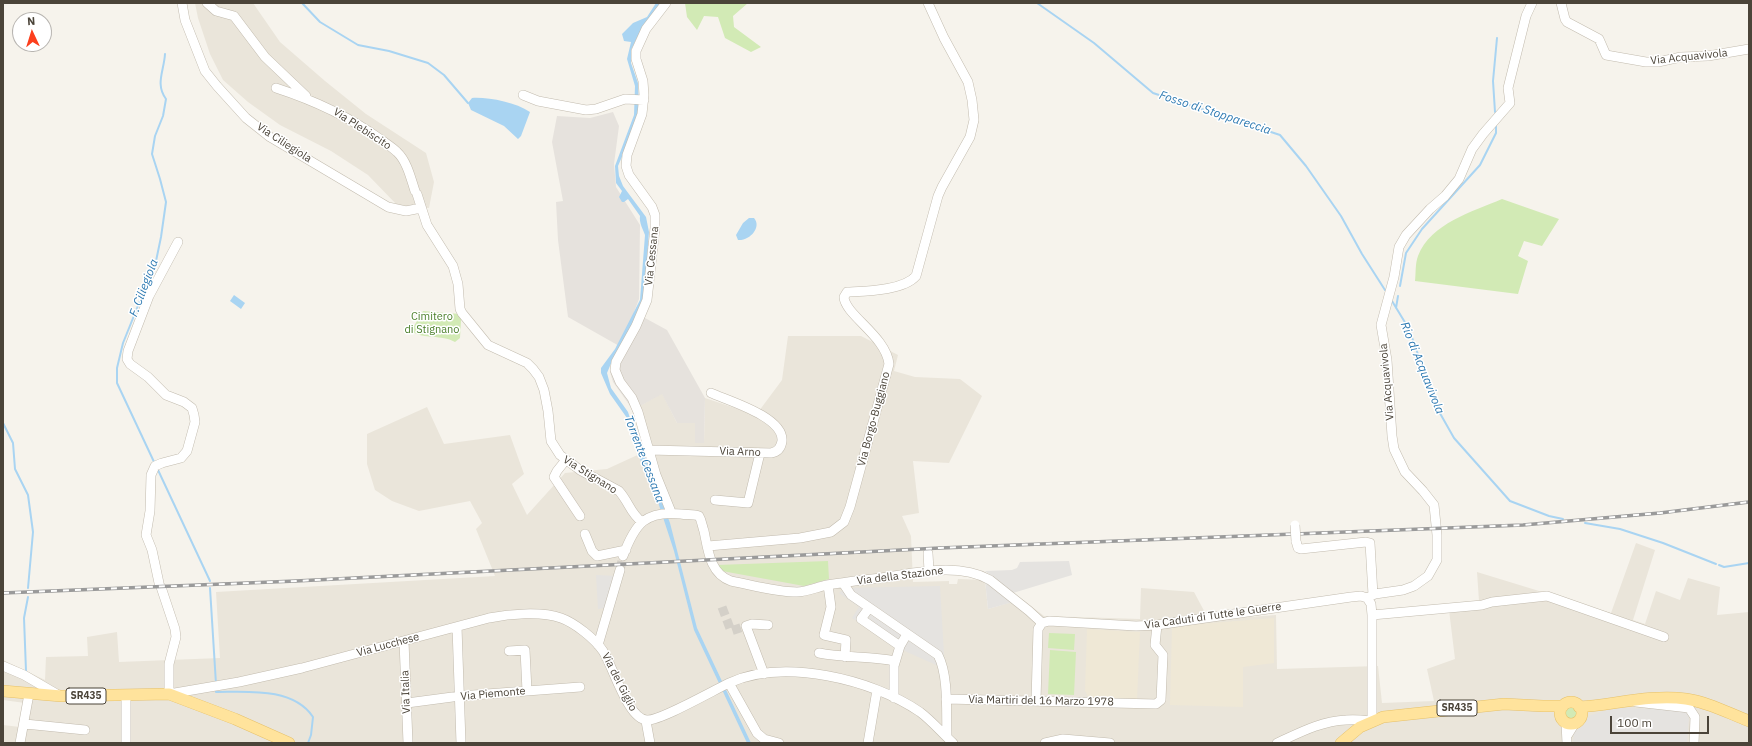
<!DOCTYPE html>
<html>
<head>
<meta charset="utf-8">
<style>
  body { margin:0 }
  #map { position:relative; width:1752px; height:746px; overflow:hidden; background:#f6f3ec; font-family:"IBM Plex Sans",sans-serif }
  canvas { display:block }
  .frame { position:absolute; inset:0; border:4px solid #4b4439; pointer-events:none }
  .north { position:absolute; left:12px; top:12px; width:40px; height:40px; box-sizing:border-box; background:#fff; border:1px solid #b7b4b0; border-radius:50%; rotate:356deg; font-size:11px; font-weight:700; line-height:16px; text-align:center; color:#4b4439 }
  .north::after { content:''; display:block; margin:auto; width:14px; height:18px; background:#fc3f1d; clip-path:polygon(50% 0,100% 100%,50% 72%,0 100%) }
  .scale { position:absolute; left:1610px; top:716px; width:99px; height:18px; box-sizing:border-box; border:2px solid #4b4439; border-top:0; padding-left:5px; font-size:12px; line-height:14px; white-space:nowrap; color:#4b4439; -webkit-text-stroke:3px #fff; paint-order:stroke }
</style>
</head>
<body>
<div id="map">
<canvas width="1752" height="746"></canvas>
<div class="frame"></div>
<div class="north">N</div>
<div class="scale">100 m</div>
</div>
<script>
const context = document.querySelector('canvas').getContext('2d');
context.lineJoin = 'round';
function paint(path, color) {
  context.fillStyle = color;
  context.fill(path, 'evenodd');
}
function stroke(path, color, width, dash) {
  context.strokeStyle = color;
  context.lineWidth = width;
  context.lineCap = dash ? 'butt' : 'round';
  context.setLineDash(dash || []);
  context.stroke(path);
}
function label(font, color, halo, rows, align = 'center') {
  context.font = font + ' "IBM Plex Sans",sans-serif';
  context.lineWidth = 3;
  context.setLineDash([]);
  context.textBaseline = 'middle';
  context.strokeStyle = halo;
  context.fillStyle = color;
  for (const [text, x, y, turn = 0] of rows) {
    context.save();
    context.translate(x, y);
    context.rotate((+turn || 0) * Math.PI / 180);
    context.textAlign = isNaN(turn) ? turn : align;
    if (halo) context.strokeText(text, 0, 0);
    context.fillText(text, 0, 0);
    context.restore();
  }
}
paint(new Path2D(`
  M195,3H253L280,42L325,81L366,114L426,153L434,182L429,208L397,205L368,175L331,151L280,125L248,102L223,80L210,54L198,18Z
  M788,336H861L898,355L894,371L915,377L960,379L982,396L949,463L913,461L919,513L902,516L911,536L913,582L949,581V584H957L958,579L985,580L988,609L1022,599L1044,616L1140,619L1141,588L1194,592L1209,620L1276,615L1277,669L1378,666L1382,703L1434,701L1427,669L1455,659L1449,610L1479,601L1477,572L1611,613L1636,543L1655,550L1633,620L1645,624L1656,591L1680,600L1688,578L1720,587L1717,615L1749,612V743H3V725L20,727L25,703L3,700V660L45,680L46,657L88,656L87,637L117,632L119,662L220,658L216,592L495,576L476,529L482,523L470,501L419,511L392,501L375,490L367,464V434L427,407L444,444L510,435L524,474L512,484L527,515L565,473L607,469L644,452L633,410L662,393L677,423H695V443L704,442L705,398L756,415L782,380Z`), '#eae5da');
paint(new Path2D(`
  M613,112L619,126L614,164L616,187L640,225L639,299L634,312L667,330L705,398L704,443H695V423H677L662,394L633,410L613,382L610,372L621,347L568,317L558,240L556,202L563,201L552,142L557,116L590,118Z`), '#e6e2dd');
paint(new Path2D(`
  M1274,618V663L1243,667V707L1170,705L1172,626Z
  M1087,629L1140,632L1137,699L1089,698L1085,691Z`), '#efe8d6');
paint(new Path2D(`
  M685,3H748L733,16L734,27L761,47L751,52L725,38L718,17L704,16L697,30L687,17Z
  M1502,199L1559,219L1542,246L1524,241L1518,256L1528,261L1518,294L1415,281C1416,273 1415,264 1418,256C1431,223 1472,212 1502,199Z
  M423,311L460,314L461,319L460,338L455,342C441,334 425,340 411,331Z
  M828,561L829,579L804,586L722,571L717,565Z
  M1049,633L1075,634L1074,650L1048,648Z
  M1050,650L1076,652L1074,695L1048,694Z
  M1565.5 713a5.5 5.5 0 1 1 11 0a5.5 5.5 0 1 1-11 0Z`), '#d2eab5');
paint(new Path2D(`
  M1069,561L1072,575L1013,593L985,571L1012,570L1017,568L1020,562Z
  M596,575L615,576L606,608L598,609Z
  M985,580L1013,602L988,609Z
  M940,586L945,672L943,668L907,652L852,618L859,607L839,593L845,588Z
  M1622,708L1685,710L1689,716L1687,743H1573L1574,732L1584,725L1589,716L1610,709Z`), '#e5e3e0');
paint(new Path2D(`
  M656,3H662L640,32L631,50V63L638,83L639,106L633,131L618,166L619,176L623,186L646,217L649,232L645,288L642,302L631,329L612,361L607,373L611,388L628,412L633,427L636,429L645,457L670,523L697,628L751,743H747L694,630L674,551L657,499L640,459L627,418L610,394L601,373V368L615,349L640,300L645,235C643,229 639,223 640,216L628,199L624,202H622L619,197L622,191L616,183L615,166L634,115L635,86L627,59L631,42L624,41L622,34L633,23L647,17Z
  M472,98C488,97 515,102 530,112L521,136L518,139L504,126L471,110L468,103Z
  M749,218H754C762,227 750,241 738,240L736,235L743,223Z
  M234,295L245,303L241,309L230,301Z`), '#a9d4f2');
stroke(new Path2D(`
  M302,3L320,22L358,45L389,51L428,63L444,75L468,103
  M1037,3L1094,43L1153,93L1280,135L1306,166L1341,216L1362,254L1385,290
  M1495,112L1493,81L1497,38
  M1400,286L1406,253L1422,229L1480,165L1496,133V126
  M1392,301L1409,329L1437,408L1454,438L1510,501L1549,516L1563,519
  M1396,308L1398,296
  M3,423L13,443L15,469L28,495L33,532L28,588
  M155,464L117,383V368L123,343L156,261L161,237L166,202L160,179L152,154L155,136L163,116L166,99C155,84 164,71 165,54
  M158,470L210,581
  M1585,523L1620,529L1663,543L1716,564
  M1719,565L1724,567L1749,563
  M210,588L216,684
  M26,671L24,618L28,597
  M216,688V692C247,692 293,687 313,717L311,735L308,743`), '#a9d4f2', 2);
stroke(new Path2D(`
  M620,570L623,556
  M722,607L731,631L746,626`), '#d4d0c8', 9, [9, 4.5]);
const minor = new Path2D(`
  M182,3L185,20L205,71L217,86L246,118L270,137L388,207L406,211L421,208
  M207,3L216,11L234,16L265,57L306,96
  M666,3L646,29L636,51V59L643,81L644,95L642,114L627,155L626,166L629,175L652,207L655,215V228L647,300L636,326L616,362L615,370L620,382L632,398L638,412L656,475L671,512
  M1561,3L1565,19L1567,22L1599,39L1606,55L1646,62H1658L1681,57L1708,56L1749,49
  M276,88C313,100 348,116 380,139C385,143 392,147 397,152C407,161 411,179 415,191
  M523,95L538,101L586,110L596,109L625,99L644,100
  M417,194L427,225L453,266L458,284L460,309L462,313L488,345L527,363L533,369L539,377L544,390L548,411L551,441L560,455L580,470L619,491C629,502 630,513 642,522
  M649,450L771,453C777,452 781,448 782,441C784,417 729,401 711,393
  M565,461L557,471L554,477L580,516
  M715,500L748,503L760,453
  M585,534L592,551L597,556L626,550
  M1296,541L1298,548L1301,549L1366,542L1370,543L1373,595
  M708,546L800,538L831,532L844,522L850,507L889,364C886,336 845,315 844,297L847,292H850C868,291 904,290 916,276L938,196L942,187L970,137L974,120L972,100L968,82L944,38L928,3
  M928,553L929,571
  M623,556C635,524 645,510 681,514C687,515 693,514 699,516C702,521 702,526 704,531C708,550 710,574 731,581C752,585 775,592 797,592C807,592 817,587 827,585C845,582 863,580 881,578C916,573 958,562 990,580L1029,611L1042,623
  M159,583L152,550L146,535L150,511L151,475L155,466L162,463L181,458L187,451L195,422L194,415L192,408L184,402L166,395L148,377L130,364L127,359L128,351L149,296L178,242
  M843,583L851,595L938,655C949,676 946,713 947,737
  M828,585L831,607L824,635L846,640L845,657
  M161,587L175,629L176,637L169,664V694L239,682L302,668L489,618C509,614 541,611 561,618C575,623 595,639 603,651C613,666 628,720 647,720C660,721 714,690 729,683C784,658 872,679 920,712C932,721 942,733 953,743
  M1367,598L1375,594L1403,590L1414,586L1428,576L1437,560V535L1434,505L1423,491L1405,472L1394,449L1392,436L1387,360L1381,325L1394,277L1399,247L1406,235L1430,209L1445,196L1459,179L1472,149L1483,134L1510,103L1508,88L1526,16L1532,3
  M869,608L861,619L900,646L907,634
  M1372,615L1482,605L1492,602L1547,596L1664,637
  M457,627L461,743
  M404,641L408,743
  M598,645L620,570
  M509,651L525,650L527,691
  M819,653C844,658 870,656 895,661
  M3,666L24,675L60,696
  M764,674L746,626L752,624L768,625
  M729,683L757,733L764,739L779,743
  M126,696V743
  M894,698V666L900,646
  M946,699L1156,704L1161,700L1163,655L1155,645L1157,625
  M1036,701L1038,629L1042,623L1049,621L1136,626L1157,625L1351,597L1361,596L1367,598
  M1636,702L1689,708L1695,717L1694,743
  M407,703L460,696L580,687
  M646,721L650,743
  M1566,723L1567,743
  M25,724L85,730
  M1567,736L1575,723
  M20,743L29,694
  M868,743L877,690
  M1045,743L1063,739L1110,743
  M1277,743C1299,733 1321,721 1346,720C1355,719 1363,720 1372,721V615L1371,604L1367,598`);
const major = new Path2D(`
  M3,691L61,696L169,694L235,719L289,743
  M1560 713a11 11 0 1 1 22 0a11 11 0 1 1-22 0Z
  M1579,707C1613,705 1652,694 1686,699C1708,702 1728,713 1749,721
  M1341,743L1360,727L1383,717L1504,704L1543,706H1563`);
stroke(minor, '#c2bbae', 10);
stroke(major, '#e6c16a', 12);
stroke(minor, '#fff', 9);
stroke(major, '#ffe39c', 11);
const rail = new Path2D(`
  M3,593L296,581L940,548L1523,525L1660,513L1749,502`);
stroke(rail, '#9a9a9a', 3.5);
stroke(rail, '#fff', 2, [6]);
const minorBridge = new Path2D(`
  M1295,525L1296,541`);
stroke(minorBridge, '#c2bbae', 10, []);
stroke(minorBridge, '#fff', 9);
for (const [x, y, w] of [
  [86,696,40],
  [1457,708,40]
]) {
  const box = new Path2D();
  box.roundRect(x - w / 2, y - 8, w, 16, 3);
  context.fillStyle = '#fff';
  context.fill(box);
  stroke(box, '#4b4439', 1);
}
label('bold 10px', '#4b4439', null, [
  ["SR435",86,696],
  ["SR435",1457,708]
]);
label('11px', '#4b4439', '#fff', [
  ["Via Acquavivola",1689,57,-6],
  ["Via Plebiscito",362,129,33],
  ["Via Ciliegiola",284,143,33],
  ["Via Cessana",652,256,-84],
  ["Via Acquavivola",1387,382,-95],
  ["Via Borgo-Buggiano",874,419,-75],
  ["Via Arno",740,452,2],
  ["Via Stignano",590,475,32],
  ["Via della Stazione",900,576,-7],
  ["Via Caduti di Tutte le Guerre",1213,616,-8],
  ["Via Lucchese",388,645,-15],
  ["Via del Giglio",619,682,63],
  ["Via Italia",406,692,-92],
  ["Via Piemonte",493,694,-5],
  ["Via Martiri del 16 Marzo 1978",1041,701,1]
]);
label('11px', '#4a7f2a', '#fff', [
  ["Cimitero",432,317],
  ["di Stignano",432,330]
]);
label('italic 12px', '#2e7ab2', '#fff', [
  ["Fosso di Stoppareccia",1215,113,18],
  ["F. Ciliegiola",144,288,-69],
  ["Rio di Acquavivola",1422,368,68],
  ["Torrente Cessana",644,459,69]
]);
</script>
</body>
</html>
